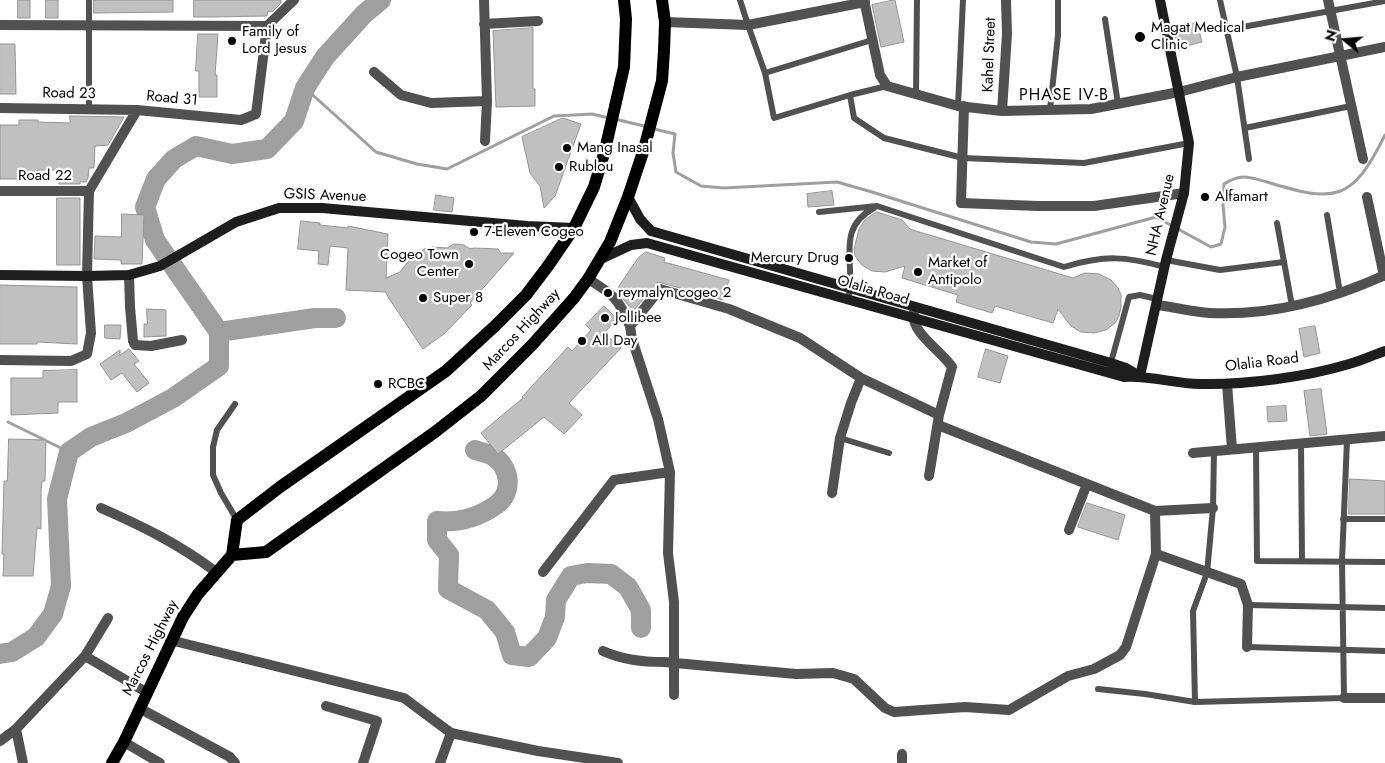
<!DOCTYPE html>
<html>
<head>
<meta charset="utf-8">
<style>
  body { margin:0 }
  #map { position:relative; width:1385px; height:763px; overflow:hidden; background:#fff; font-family:Jost,sans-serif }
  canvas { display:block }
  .north { position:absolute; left:1320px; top:15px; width:50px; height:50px; -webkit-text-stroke:4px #fff; paint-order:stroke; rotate:287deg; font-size:14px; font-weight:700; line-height:20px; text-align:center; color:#000 }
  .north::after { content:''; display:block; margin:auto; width:18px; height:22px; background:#000; clip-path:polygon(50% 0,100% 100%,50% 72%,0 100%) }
</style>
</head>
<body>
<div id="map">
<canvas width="1385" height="763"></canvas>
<div class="north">N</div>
</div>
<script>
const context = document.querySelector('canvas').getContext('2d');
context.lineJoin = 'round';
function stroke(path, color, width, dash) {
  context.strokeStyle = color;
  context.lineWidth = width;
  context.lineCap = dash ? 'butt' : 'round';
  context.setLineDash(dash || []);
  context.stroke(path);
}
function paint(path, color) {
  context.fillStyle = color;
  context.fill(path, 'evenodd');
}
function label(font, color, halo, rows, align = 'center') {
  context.font = font + ' Jost,sans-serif';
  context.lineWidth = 4.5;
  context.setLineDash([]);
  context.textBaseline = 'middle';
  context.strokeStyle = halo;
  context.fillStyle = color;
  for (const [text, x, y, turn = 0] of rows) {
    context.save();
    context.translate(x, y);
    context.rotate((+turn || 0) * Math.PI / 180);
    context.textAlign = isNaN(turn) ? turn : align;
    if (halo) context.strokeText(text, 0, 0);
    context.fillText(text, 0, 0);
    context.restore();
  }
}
stroke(new Path2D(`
  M305,88L376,152L417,164L447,169L554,116L592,114L609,118
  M615,119L648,127
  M654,129L675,134L673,153L676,172L701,186L724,188L837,182L872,192L1031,242L1056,244L1156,217L1211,247L1221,244L1225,227L1223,205L1224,184C1241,173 1249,177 1267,182C1335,203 1352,202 1385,135
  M8,422L69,452`), '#9f9f9f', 3);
stroke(new Path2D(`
  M219,332L315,318H336
  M475,450C480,452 488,453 493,456C510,467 514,492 496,505C479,517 458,523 437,521V540L449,555L448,589L487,610L505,632L512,655L529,657L547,638L555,617L556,600L571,576L587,573L611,574L628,587L641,610V628
  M0,654L12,652L36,637L53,614L61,586L57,499L69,452L91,437L126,423L173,398L219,366V332L155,240L145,207L156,179L174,159L196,146L232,154L267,149L294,121L305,88L325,57L364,14L381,0`), '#9f9f9f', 20);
const building = new Path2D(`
  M18,0H30V18H18Z
  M46,0H58V18H46Z
  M94,0H173V12L94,13Z
  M194,0H281V3L272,12L268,11L267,16L212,17H194Z
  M895,0L904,42L881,47L872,5Z
  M1197,23L1202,42L1178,48L1174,29Z
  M533,28V89H535V106L496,107L493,31Z
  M198,34H218L215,75H217V97H199V71H196Z
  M0,44H15L16,94H0Z
  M70,116L124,117L108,145L95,146L94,168H89L88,178L86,182H80V184H59V170H37V179H0V125H19V120H38V122L70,123Z
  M563,118L581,124L555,196L544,208L540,186L530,173L522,137Z
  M832,191L834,205L808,207L807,194Z
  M436,195L454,198L452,212L434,210Z
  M57,198H80V265H57Z
  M877,212L902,220L910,229L916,231L1073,278L1085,273L1099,274L1111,280L1118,288L1121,295V307L1119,316L1115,323L1106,330L1094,333L1081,332L1071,326L1058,309L1053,323L995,306L992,313L956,302L958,295L902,278L905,266L885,272L872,271L862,265L855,256L854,249L859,229L865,220Z
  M122,214L144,215L142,264H121V260L94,259L95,236L121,237Z
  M301,221L320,223V225L348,228V226L388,234L386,278L400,272L407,263L424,249L432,247L447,248L454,244L464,245L470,249L474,248L498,249L501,253H514L470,303L472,305L445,333L423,349L388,297L386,292L346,290L348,248L330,246L328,265L318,264L319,251L298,249Z
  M646,252L665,258L664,262L729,280L723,300L658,282L655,285L634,310L628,305L618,292L619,286L638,258Z
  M0,285L77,287V344L37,342V344H0Z
  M604,306L617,319L604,333L621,348L569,403L582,415L564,434L544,417L498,454L481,433L523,398L522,397L568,347L572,351L591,330L586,325Z
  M147,309L166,310V336L144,337V324H147Z
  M105,325H121L120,339L105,338Z
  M1315,326L1320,353L1304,357L1299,329Z
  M129,349L139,361L134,364L149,383L137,392L122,373L111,380L100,364L120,350V355Z
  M986,349L1008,356L1000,383L978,377Z
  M77,370V402H58V413L11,415V378H43V371Z
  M1321,389L1327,434L1310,436L1304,391Z
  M1286,406L1287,421L1268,422L1267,407Z
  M9,439L46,440L45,481H42L41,491V529L37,528L33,576H3L4,554H2L4,481H7Z
  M1350,479L1385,481V514H1349Z
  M1087,503L1125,515L1118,540L1078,527Z`);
paint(building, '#c0c0c0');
stroke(building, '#959595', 1);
stroke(new Path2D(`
  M89,0V110
  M740,0L748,25L765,73L774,118L850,95L887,86
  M1220,0L1237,77L1249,159
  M1105,19L1118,104
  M1226,30L1385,1
  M765,73L872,40
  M916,93L917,0
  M850,95L854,118L884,138L963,158L1084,163L1189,143
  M958,106L963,0
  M1050,109L1058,35V0
  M1245,128L1351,106
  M819,212L877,206L1064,267C1104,255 1125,256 1165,267
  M1327,215L1340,293
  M1277,223L1292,306
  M1166,260L1220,270L1284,262
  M848,300C857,265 834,229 874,208
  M1110,366L1129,297L1140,295L1157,299
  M235,404L217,430L213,447V475L221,493L237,520
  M840,438L889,453
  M1301,444L1302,561
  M1256,447L1257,561L1385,562
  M1343,519H1385
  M1248,605L1385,608
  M1247,647L1385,651
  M1098,689L1145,694L1195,702L1344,698L1342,561L1347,440
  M1195,702L1193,611L1207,573L1213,508L1214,451`), '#515151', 6);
stroke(new Path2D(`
  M484,0L487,101L485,141
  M864,0L880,75L887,86L958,106L1002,111L1091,109L1179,92L1237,77L1385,47
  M1328,0L1363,159
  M665,22L748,25L865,2
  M484,24L538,21
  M0,25L267,26
  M374,72L401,95L431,103L487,101
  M964,106L961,203L1038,206H1094L1184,193
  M0,108L137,110
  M1002,111L1007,34L1006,0
  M0,191H89
  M1367,197L1384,276
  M129,275L130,307L133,341L135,345L151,346L182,340
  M588,279C613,294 619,299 630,326L660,289L729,309L800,338L861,378L939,415
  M1157,305C1174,307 1192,312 1210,313C1271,316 1330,300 1385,275
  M914,312C909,332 942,351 952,367L939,415L929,476
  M630,326L632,339L658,419L670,472L668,553L674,602V695
  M0,360L71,361L87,354L91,333L87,276L89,191L137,110L241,120L256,114L267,26L294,0
  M1227,384L1232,449
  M938,425L1155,511L1213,508
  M1193,453L1385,436
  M832,493L840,438L851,403L861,378
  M101,508C142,526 179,544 216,572
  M1069,530L1087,484
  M1156,554L1241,584L1248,605L1247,647
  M543,572L614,480L670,472
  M170,640L404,698L451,733L538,751L618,763
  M603,651C623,660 642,662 664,662L796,674L833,673L854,679L885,708L894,712L965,707L1009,710L1068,676L1094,669L1120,655L1126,647L1156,554L1155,511
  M85,656L146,692
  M1344,698H1385
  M326,706L377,721L363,763
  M139,708L230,757L235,763
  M16,729L23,763
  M0,741L16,729L85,656L108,618
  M124,742L160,763
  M902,754V763
  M440,763L451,733`), '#515151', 10);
stroke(new Path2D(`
  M628,197L640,219L651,231L1111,363L1126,368L1140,376
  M601,259L631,245L647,243L1124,377C1150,375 1175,384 1200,384C1246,385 1306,377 1349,364C1361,361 1373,355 1385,351
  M0,275L87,276L129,275L160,266L236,222L279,208H322L527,226L574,228
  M1140,376L1166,260L1184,193L1189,143L1160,0`), '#1e1e1e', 10);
stroke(new Path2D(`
  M232,555L266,552L435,432L481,396L532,345L574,298L588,279L610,242L628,197L644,149L662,81L664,51L665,22L662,0
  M112,763L124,742L183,617L198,594L232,555L237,520L280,487L446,371L496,325L526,295L548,266L574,228L594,187L605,150L624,67L626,19L624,0`), '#000', 12);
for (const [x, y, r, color] of [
  [1140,37,6,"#000"],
  [232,41,5,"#000"],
  [567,148,5,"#000"],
  [559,167,5,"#000"],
  [1205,197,5,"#000"],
  [474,232,5,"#000"],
  [849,258,5,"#000"],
  [469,264,5,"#000"],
  [918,272,5,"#000"],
  [608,293,5,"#000"],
  [423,298,5,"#000"],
  [605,318,5,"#000"],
  [582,341,5,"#000"],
  [378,384,5,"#000"]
]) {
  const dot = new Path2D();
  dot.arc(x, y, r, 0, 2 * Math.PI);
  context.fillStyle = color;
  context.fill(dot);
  stroke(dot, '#fff', 2);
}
label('15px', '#000', '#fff', [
  ["Magat Medical",1151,28],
  ["Clinic",1151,45],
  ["Family of",242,32],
  ["Lord Jesus",242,49],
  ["Mang Inasal",577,148],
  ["Rublou",569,167],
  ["Alfamart",1215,197],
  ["7-Eleven Cogeo",484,232],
  ["Cogeo Town",459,255,"right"],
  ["Center",459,272,"right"],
  ["Mercury Drug",839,258,"right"],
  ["Market of",928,263],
  ["Antipolo",928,280],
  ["reymalyn cogeo 2",618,293],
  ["Super 8",433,298],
  ["Jollibee",615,318],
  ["All Day",592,341],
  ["RCBC",388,384]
], 'left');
label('15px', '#000', '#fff', [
  ["Kahel Street",990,55,-88],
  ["Road 23",69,94,1],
  ["Road 31",172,99,5],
  ["Road 22",45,176],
  ["GSIS Avenue",325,196,2],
  ["NHA Avenue",1161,215,-77],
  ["Olalia Road",873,291,16],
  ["Marcos Highway",522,330,-47],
  ["Olalia Road",1262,363,-7],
  ["Marcos Highway",151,648,-63]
]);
context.letterSpacing = '1px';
label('16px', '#000', '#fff', [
  ["PHASE IV-B",1064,96]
]);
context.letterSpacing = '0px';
</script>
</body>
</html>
